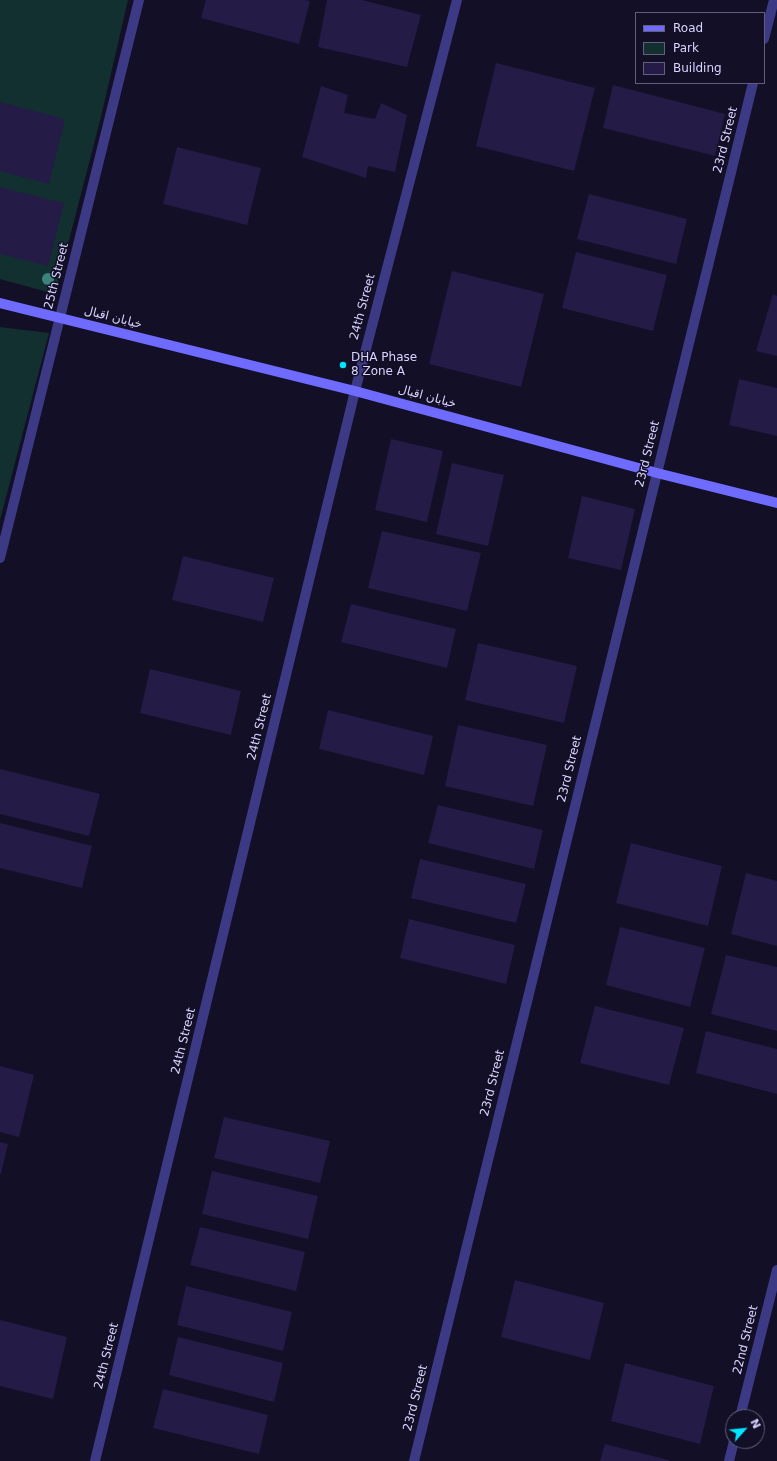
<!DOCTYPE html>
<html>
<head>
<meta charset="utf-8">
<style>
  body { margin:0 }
  #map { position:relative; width:777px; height:1461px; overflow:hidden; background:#130f26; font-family:"DejaVu Sans",sans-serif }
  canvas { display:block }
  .legend { position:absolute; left:635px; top:12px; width:130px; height:72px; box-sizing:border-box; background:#130f26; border:1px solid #625e7d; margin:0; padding:5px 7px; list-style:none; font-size:12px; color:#d9d4ff }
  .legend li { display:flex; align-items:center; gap:8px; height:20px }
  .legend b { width:20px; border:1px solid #625e7d }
  .north { position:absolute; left:725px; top:1409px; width:40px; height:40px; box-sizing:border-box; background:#130f26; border:1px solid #625e7d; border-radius:50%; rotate:63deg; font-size:11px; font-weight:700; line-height:16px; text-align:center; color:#d9d4ff }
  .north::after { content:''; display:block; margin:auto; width:14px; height:18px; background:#00e5ff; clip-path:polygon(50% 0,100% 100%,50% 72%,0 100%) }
</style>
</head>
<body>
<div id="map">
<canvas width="777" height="1461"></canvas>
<ul class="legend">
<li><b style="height:5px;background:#6f6bff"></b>Road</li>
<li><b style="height:11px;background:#12302f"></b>Park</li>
<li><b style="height:11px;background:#241b47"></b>Building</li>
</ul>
<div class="north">N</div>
</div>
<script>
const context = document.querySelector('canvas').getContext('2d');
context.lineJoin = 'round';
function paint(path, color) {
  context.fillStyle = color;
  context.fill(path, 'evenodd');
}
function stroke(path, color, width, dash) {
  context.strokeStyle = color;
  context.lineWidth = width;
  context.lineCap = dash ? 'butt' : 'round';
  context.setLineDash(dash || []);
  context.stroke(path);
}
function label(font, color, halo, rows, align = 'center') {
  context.font = font + ' "DejaVu Sans","Noto Naskh Arabic",sans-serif';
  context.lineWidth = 3;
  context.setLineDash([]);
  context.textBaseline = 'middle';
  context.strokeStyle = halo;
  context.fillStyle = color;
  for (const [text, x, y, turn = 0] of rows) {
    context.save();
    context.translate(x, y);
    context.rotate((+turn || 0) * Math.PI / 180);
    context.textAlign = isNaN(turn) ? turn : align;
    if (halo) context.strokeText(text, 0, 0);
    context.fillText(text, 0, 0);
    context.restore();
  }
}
paint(new Path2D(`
  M0,0H128L101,117L55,294L0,279Z
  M0,327L49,333L0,520Z`), '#12302f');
paint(new Path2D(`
  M206,0H305L310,1L299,44L201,18Z
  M327,0H362L421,15L407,67L318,47Z
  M496,63L595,88L574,171L476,146Z
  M613,85L725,114L715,156L603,128Z
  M321,86L348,95L344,113L375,119L381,103L407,115L395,172L368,166L366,178L302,157Z
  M0,102L65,119L49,184L0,171Z
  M177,147L261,168L247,225L163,204Z
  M0,187L64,203L48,266L0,254Z
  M589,194L687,219L676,264L577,239Z
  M576,252L667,275L653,331L562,308Z
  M452,271L544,294L521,387L429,364Z
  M773,294L777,296V356L756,351Z
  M739,379L777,388V436L729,425Z
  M391,439L443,451L427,522L375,510Z
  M452,463L504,475L488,546L436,534Z
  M582,496L635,509L621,570L568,558Z
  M382,531L481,553L467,611L368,588Z
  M183,556L274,578L263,622L172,600Z
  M351,604L456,629L447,668L341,642Z
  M478,643L577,666L564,723L465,700Z
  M150,669L241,691L231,735L140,713Z
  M328,710L433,736L424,775L319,749Z
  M458,725L547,745L533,806L445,786Z
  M0,769L100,794L89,836L0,814Z
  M438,805L543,830L534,869L428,843Z
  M0,823L92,846L82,888L0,868Z
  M631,843L722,866L708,926L616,903Z
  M420,859L526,884L516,923L411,898Z
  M746,873L777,881V946L731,934Z
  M409,919L515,945L506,984L400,958Z
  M620,927L705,948L690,1007L606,985Z
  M726,955L777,967V1031L711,1014Z
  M595,1006L684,1028L669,1085L580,1063Z
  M706,1031L777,1049V1094L696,1073Z
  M0,1066L34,1075L19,1137L0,1132Z
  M224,1117L330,1141L320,1183L214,1158Z
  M0,1142L8,1144L1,1174H0Z
  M212,1171L318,1196L308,1239L202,1214Z
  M200,1227L305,1252L296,1291L190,1265Z
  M515,1280L604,1303L590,1360L501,1337Z
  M186,1286L292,1312L283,1351L177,1325Z
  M0,1320L67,1337L53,1399L0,1386Z
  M178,1337L283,1363L274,1402L169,1375Z
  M625,1363L714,1386L700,1444L611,1421Z
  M163,1389L268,1415L259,1454L153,1428Z
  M605,1444L669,1460V1461H600Z`), '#241b47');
stroke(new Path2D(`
  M764,39L774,0
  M0,558L139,0
  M740,1417L777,1270
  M95,1461L355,391L457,0
  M414,1461L753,83
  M729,1461L734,1441`), '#3d3a85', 10);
stroke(new Path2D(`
  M0,303L355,391L657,473L777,503`), '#6f6bff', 10);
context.fillStyle = '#3d827b';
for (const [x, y] of [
  [48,279]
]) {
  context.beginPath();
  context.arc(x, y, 6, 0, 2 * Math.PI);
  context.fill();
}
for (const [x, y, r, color] of [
  [343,365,4,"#00e5ff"]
]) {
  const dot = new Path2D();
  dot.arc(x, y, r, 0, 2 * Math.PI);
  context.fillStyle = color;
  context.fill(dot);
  stroke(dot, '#130f26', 1.5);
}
label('12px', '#d9d4ff', '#130f26', [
  ["23rd Street",726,140,-76],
  ["25th Street",57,276,-76],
  ["24th Street",363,307,-75],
  ["خیابان اقبال",113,318,14],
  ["خیابان اقبال",427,397,15],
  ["23rd Street",648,454,-76],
  ["24th Street",260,727,-76],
  ["23rd Street",570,769,-76],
  ["24th Street",184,1041,-76],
  ["23rd Street",493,1083,-76],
  ["22nd Street",746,1340,-76],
  ["24th Street",107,1356,-76],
  ["23rd Street",416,1398,-76]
]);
label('12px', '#d9d4ff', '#130f26', [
  ["DHA Phase",351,358],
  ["8 Zone A",351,372]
], 'left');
</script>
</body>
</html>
